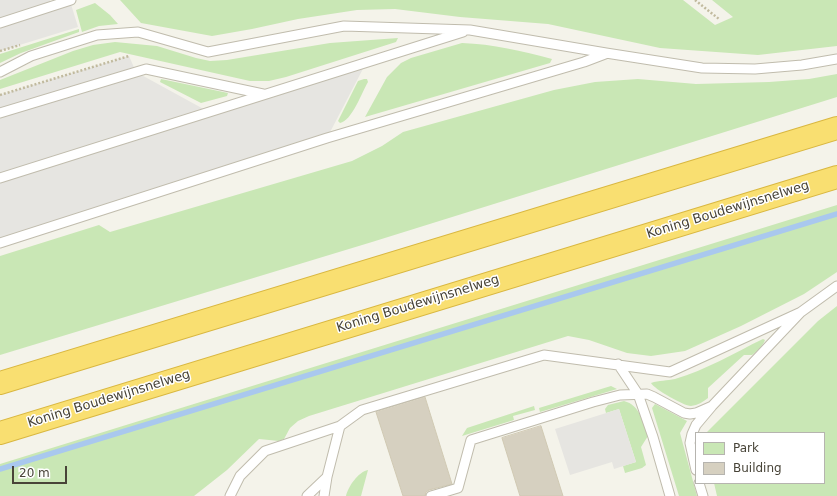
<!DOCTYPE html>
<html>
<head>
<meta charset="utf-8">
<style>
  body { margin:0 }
  #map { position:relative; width:837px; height:496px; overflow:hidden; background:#f4f3ea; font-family:"DejaVu Sans",sans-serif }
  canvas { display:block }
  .legend { position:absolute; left:695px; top:432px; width:130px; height:52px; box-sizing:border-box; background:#fff; border:1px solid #b6b4af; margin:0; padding:5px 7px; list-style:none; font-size:12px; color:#484438 }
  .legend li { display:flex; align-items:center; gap:8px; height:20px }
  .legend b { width:20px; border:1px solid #b6b4af }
  .scale { position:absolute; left:12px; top:466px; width:55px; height:18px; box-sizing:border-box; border:2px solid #484438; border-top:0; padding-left:5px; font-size:12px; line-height:14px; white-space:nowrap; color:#484438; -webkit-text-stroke:3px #fff; paint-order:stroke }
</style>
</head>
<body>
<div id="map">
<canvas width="837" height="496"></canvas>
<ul class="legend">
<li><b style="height:11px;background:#c9e7b5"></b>Park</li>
<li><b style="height:11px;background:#d6d0c0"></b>Building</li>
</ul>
<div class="scale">20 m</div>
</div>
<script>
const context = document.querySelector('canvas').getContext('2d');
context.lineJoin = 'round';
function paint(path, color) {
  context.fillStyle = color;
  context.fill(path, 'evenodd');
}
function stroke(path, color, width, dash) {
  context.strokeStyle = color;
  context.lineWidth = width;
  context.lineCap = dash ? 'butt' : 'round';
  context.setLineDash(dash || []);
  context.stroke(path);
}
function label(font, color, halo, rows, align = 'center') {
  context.font = font + ' "DejaVu Sans",sans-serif';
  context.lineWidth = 3;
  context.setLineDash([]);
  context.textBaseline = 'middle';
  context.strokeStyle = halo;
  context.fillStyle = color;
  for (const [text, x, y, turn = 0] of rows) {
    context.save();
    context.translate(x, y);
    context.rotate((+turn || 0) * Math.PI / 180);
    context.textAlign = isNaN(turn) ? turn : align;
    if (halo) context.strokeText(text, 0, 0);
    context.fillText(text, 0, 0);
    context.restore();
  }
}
paint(new Path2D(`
  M120,0H683L715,25L733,17L712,0H837V46L758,55L660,48L548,24L460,17L395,9L357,10L298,19L252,29L212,36L141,23Z
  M95,3L110,15L118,24L99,26L82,32L76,10Z
  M79,29V32L21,53L0,63V54Z
  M398,38L396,42L286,77L269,81H250L120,52L0,89V80L73,51L93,45L115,42L157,46L196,58L210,61L227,60L330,43Z
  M462,43C493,44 522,51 552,59L550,63L365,117L387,77L401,63L411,58Z
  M837,74V97L372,242L0,355V256L99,225L110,232L352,161L382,146L403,132L554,90L595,82L638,79L696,84L769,82L809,79Z
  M161,79L228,93L227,96L201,103L160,82Z
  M364,79H367L368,82C362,92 352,121 340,123L338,121L358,81Z
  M837,205V272L804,294L741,326L685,351L651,356L627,353L589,340L568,336L309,416L298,421L290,428L284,439L279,441L259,439L227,470L194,496H0V464Z
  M837,306V496H717L714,483H824V433H706L818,321Z
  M763,339L765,340C763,346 757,351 752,355H744L708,388V398C703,402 698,405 691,406C684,406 654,389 651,383C659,380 667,381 675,379C706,370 734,353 763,339Z
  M611,386L617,389L540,412L539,408Z
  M624,401C640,405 643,422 648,436L641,447L646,465L642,468L625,473L623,466L636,462L619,409L606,413L605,409L608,405Z
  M655,404L687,421L680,433L697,496H679L652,408Z
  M534,406L535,410L513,416L514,420L462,436L467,428Z
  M368,470L361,496H346C348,487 358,472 368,470Z`), '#c9e7b5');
paint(new Path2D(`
  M0,0H50L52,6L70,1L78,27L0,51Z
  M129,56L136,72L209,112L366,63L327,138L0,243V95Z
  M619,409L636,462L614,469L612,462L570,475L555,429Z`), '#e6e5e1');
stroke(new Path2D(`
  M0,469L837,214`), '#a9c8ee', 5.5);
const building = new Path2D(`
  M425,397L452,484L429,490L426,492L425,496H403L376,412Z
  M541,426L563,496H520L502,438Z`);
paint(building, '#d6d0c0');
stroke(building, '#d0c9b3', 1);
const lane = new Path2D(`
  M0,23L71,0
  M0,72L31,56L97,35L138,32L208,52L344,26L470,30L606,53L702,68L755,69L802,65L837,59
  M0,113L146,69L263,94
  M0,178L463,32
  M0,243L327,138L584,62L605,54
  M618,364L638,394L653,437L670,496
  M696,470L690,443L692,434L696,425L712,406L801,312L837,286
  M699,483L703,496
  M230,496L240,476L265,451L340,426
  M307,496L327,477
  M324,496L327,477L340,426L362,410L544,355L670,372L801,312
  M431,496L458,488L471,440L593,402L620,395L647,394L654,397L684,413L690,414L696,413L712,406`);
const highway = new Path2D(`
  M0,383L837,128
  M0,433L837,177`);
stroke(lane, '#c0bcad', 11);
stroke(highway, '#d9b740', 24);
stroke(new Path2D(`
  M695,0L719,19
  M0,51L20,45
  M0,95L129,56`), '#c1ba9e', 2.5, [2, 2]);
stroke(lane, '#fff', 9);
stroke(highway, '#f9df71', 22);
label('13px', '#484438', '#fff', [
  ["Koning Boudewijnsnelweg",728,210,-17],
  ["Koning Boudewijnsnelweg",418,304,-17],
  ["Koning Boudewijnsnelweg",109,399,-17]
]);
</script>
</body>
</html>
